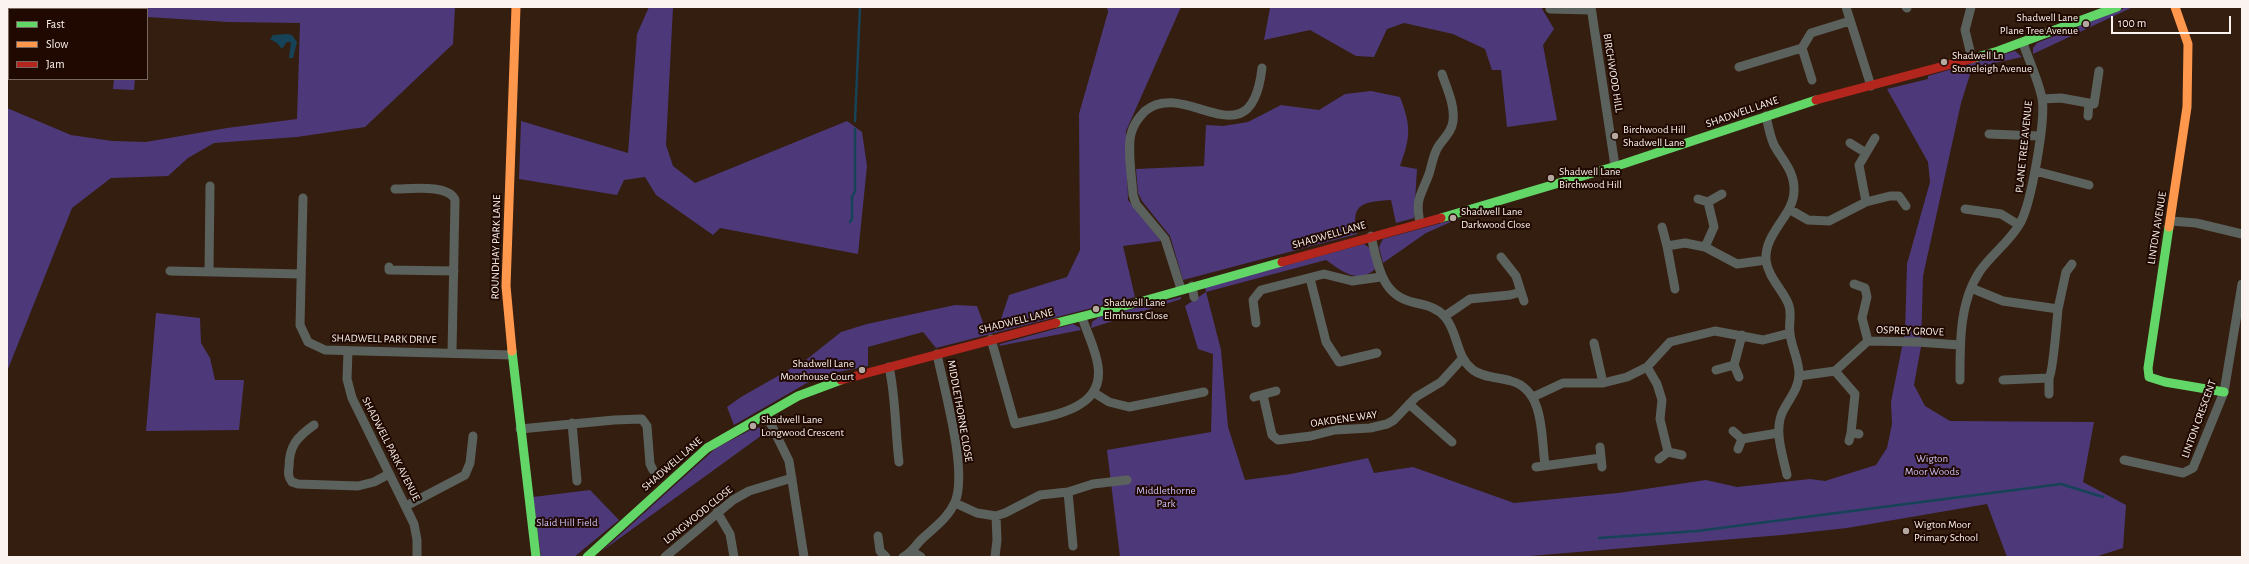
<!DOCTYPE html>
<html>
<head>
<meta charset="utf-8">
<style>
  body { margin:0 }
  #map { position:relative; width:2249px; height:564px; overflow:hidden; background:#341e0f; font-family:"Alegreya Sans",sans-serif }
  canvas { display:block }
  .frame { position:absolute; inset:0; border:8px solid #faf3ef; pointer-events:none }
  .legend { position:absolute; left:8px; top:8px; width:140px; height:72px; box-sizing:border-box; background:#200900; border:1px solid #776760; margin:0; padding:5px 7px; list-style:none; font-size:12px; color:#faf3ef }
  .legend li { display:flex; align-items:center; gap:8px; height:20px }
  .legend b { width:20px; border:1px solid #776760 }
  .scale { position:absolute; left:2111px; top:16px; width:120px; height:18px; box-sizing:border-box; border:2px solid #faf3ef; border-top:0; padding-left:5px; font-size:12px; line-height:14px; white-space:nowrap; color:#faf3ef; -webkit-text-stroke:3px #200900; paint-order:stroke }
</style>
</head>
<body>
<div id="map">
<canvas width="2249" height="564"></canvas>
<div class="frame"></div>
<ul class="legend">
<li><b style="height:5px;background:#63d668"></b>Fast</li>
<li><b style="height:5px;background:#ff974d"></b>Slow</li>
<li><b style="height:5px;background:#b3261e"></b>Jam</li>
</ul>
<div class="scale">100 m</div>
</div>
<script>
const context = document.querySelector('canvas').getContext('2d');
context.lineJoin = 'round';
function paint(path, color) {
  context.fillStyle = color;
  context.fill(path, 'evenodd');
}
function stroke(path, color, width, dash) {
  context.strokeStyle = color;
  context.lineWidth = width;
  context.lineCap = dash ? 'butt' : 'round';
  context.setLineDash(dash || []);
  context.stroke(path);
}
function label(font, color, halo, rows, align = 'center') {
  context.font = font + ' "Alegreya Sans",sans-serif';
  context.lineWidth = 4;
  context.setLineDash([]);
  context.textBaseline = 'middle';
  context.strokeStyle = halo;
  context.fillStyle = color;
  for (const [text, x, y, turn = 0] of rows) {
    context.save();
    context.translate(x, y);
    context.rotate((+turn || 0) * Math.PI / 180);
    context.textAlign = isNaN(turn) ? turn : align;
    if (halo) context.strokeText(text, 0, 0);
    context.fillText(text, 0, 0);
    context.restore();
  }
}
paint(new Path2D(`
  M7,7H455L453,44L365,127L297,137L214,143L188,158L168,176L111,178L72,208L8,369L7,108L71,135L112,141L146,142L227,128L297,119L300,23L228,22L147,17V9H9V22H7Z
  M649,7H673L666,145L673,166L695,183L847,121L862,132L867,166L858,254L720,228L713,235L656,195L645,177L624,180L617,195L519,179L521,121L628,153L637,34Z
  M1107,7H1181L1126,131L1128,200L1161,241L1123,246L1135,297L936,348L923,332L868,347V366L819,376L734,425L727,407L741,397L806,360L841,332L867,324L955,305L977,306L985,328L1000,322L1009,295L1067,277L1080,250L1079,114L1108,12Z
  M1266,7H1541L1554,29L1543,45L1557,120L1507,127L1501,70H1492L1485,49L1453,34L1404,23L1387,29L1374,57L1356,56L1310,30L1264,40L1270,8Z
  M2127,7H2133L2033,54V48L2037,43Z
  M2015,51L2022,57L1972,68L1961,103L1923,276L1921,347L1914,385L1925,406L1950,421L2094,422L2083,482L2126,505L2123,548L2095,557H2007L1987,504L1847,528L1782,535L1518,557H1120L1107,450L1211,432L1213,354L1198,349L1185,306L1206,292L1205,287L1364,244L1371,249L1375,269C1358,285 1342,271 1326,260L1206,292L1221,350L1228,427L1245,480L1291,474L1368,458L1374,473L1413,467L1514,503L1618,493L1706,480L1737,487L1810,479L1825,481L1876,465L1887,448L1892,424L1891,402L1905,332L1907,264L1930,182L1928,162L1887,89L1928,79V76Z
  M114,79H135L134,90L113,89Z
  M1371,91L1400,97C1411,126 1411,136 1400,166L1417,169L1414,218L1396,223L1391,200C1363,202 1350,203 1357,234L1183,280L1170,236L1142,201L1138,193L1136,169L1204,166L1206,125L1223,126L1248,122L1281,105L1319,110L1345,94Z
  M1460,218L1426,233L1383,263L1379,247L1383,239Z
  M1181,297V299L1091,328L1092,322L1099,317Z
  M156,313L200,318L201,343L210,358L215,380H244L239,430L146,431Z
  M1073,324L1079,327L1081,330L999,346L1000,344Z
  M756,427L769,430L602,551L716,448Z
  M590,490L619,520L574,557H541L533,497Z`), '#4d3979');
paint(new Path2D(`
  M288,34L292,35L297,42L293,58H289L291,42H287L282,49L277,43L270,39L273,35Z`), '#164357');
stroke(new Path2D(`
  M855,121L860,7
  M850,222L852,219V197L855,191V129
  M1599,538L1697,531L2061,484L2103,497`), '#164357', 2.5);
stroke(new Path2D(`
  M1591,7L1615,166
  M1846,7L1871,86
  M1906,7L1907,8
  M1971,7L1965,30L1972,59
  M1550,9L1591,10
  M1739,67L1802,48
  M1812,80L1802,48L1811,33L1850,21
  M2042,99L2061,98L2094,104L2099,71
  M1766,116C1768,125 1770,136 1774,145C1783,161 1795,172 1794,191C1794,215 1764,233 1766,260C1768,277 1782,289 1788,303C1793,314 1788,323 1790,333C1791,347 1799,359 1799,374C1799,389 1788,400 1782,413C1774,432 1783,456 1787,475
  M2088,116L2089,103
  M1989,134L2039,136
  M1850,143L1866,153
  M2035,171L2089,185
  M395,189C410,189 449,184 455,200L452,353
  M303,198L300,325L308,342L325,350L512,355
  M1698,199L1708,202
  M1866,202L1859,165L1875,138
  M1789,209L1808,220L1829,221L1866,202L1890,196H1899L1906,206
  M1965,209L2001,214L2019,225
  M2171,221L2196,223L2242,234
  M1420,223C1415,198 1421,196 1429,174C1432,165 1433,155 1438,147C1443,139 1452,132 1453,121C1455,105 1447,89 1442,74
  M1662,227L1667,246
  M1371,236C1378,265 1381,297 1416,303C1427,305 1438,308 1445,317C1459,334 1455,356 1473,370C1484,378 1498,377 1511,381C1545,390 1541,437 1545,465
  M1705,247L1714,227L1708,202L1722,194
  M1501,257L1516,276L1524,301
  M389,267V270L454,271
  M170,271L301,274
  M209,272L210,186
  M1310,278L1326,342L1339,362L1377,353
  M1854,284L1865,288L1867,297L1862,318L1868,341
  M1192,286L1194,297
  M1971,288L2003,301L2058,309C2057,320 2053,372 2049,378L2003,380
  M1181,289L1165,239L1136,204L1133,195C1132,178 1127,150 1131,134C1133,126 1139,117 1145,111C1186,77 1251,165 1262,68
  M1675,289L1667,246L1685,243L1705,247L1737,264L1766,260
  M2058,309L2066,272L2072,264
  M1445,316L1470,299L1510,295L1521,292
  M1256,323L1253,300L1261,290L1324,274L1352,281L1381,277
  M991,339L1015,424C1046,416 1105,412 1098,366C1096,350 1087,333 1082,317
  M1594,343L1603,383
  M348,351L347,379L352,398L414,524L417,540V557
  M1734,365L1739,377
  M889,367C896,398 895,430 899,462
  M1647,367L1657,384L1662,400L1660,419L1668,452
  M1716,370L1734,365L1742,335
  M1835,371L1855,394L1851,433
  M1799,376L1835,371L1868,341L1917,342L1960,345
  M1960,380C1960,344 1959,302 1980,271C1991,255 2009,242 2019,225C2031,207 2046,119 2042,98C2038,79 2029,61 2023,43
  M1093,392L1109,402L1129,407L1204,392
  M2049,394V378
  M1263,395L1272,435L1278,440L1311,436L1335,430L1370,428L1387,424L1394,420L1416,397L1441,382L1462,359
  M1254,397L1276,391
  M1533,397L1563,383H1603L1627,377L1647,367L1670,342L1715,331L1763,340L1790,333
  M1409,404L1452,442
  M766,414L789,461L804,557
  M572,423L577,481
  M314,425C297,437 289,446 289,467C288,473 288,477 292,482L298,484L358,486L374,482L389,474
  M520,429L614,420L642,419L647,426L650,464L653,470
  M1733,431L1742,439
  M1849,441L1851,433L1859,434
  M1600,447L1602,467
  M1738,449L1742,439L1778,433
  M1659,459L1668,452L1682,455
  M2124,460L2183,473L2193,468L2224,392L2242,284
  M1536,467L1601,458
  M1068,492L1073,546
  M955,503L977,513L996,516L1005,513L1040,495L1068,492L1093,484L1127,480
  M406,506L465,475L470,463L473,436
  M717,512L730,534L734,557
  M878,536L880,551L886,557
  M912,551L921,557
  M665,557L733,500L749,491L792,478
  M903,557C912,553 916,544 923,538C935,527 948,518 955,502C968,471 944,389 937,354
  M995,557L997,540L996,516`), '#5b615c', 9);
stroke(new Path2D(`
  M1974,58L1998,51L2117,7
  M1441,218L1623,164L1816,100
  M2169,227L2148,368L2149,377L2165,382L2224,392
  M1056,323L1136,303L1282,262
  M512,351L536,557
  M587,557L707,448L798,396L841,380`), '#63d668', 9);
stroke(new Path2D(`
  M2169,227L2187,107L2188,44L2175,7
  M512,351L506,286L516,7`), '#ff974d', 9);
stroke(new Path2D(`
  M1816,100L1974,58
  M1282,262L1441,218
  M841,380L1056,323`), '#b3261e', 9);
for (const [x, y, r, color] of [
  [2086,24,4,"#b5a8a1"],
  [1944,62,4,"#b5a8a1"],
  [1615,136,4,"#b5a8a1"],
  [1551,178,4,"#b5a8a1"],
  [1453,218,4,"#b5a8a1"],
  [1096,309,4,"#b5a8a1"],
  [862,370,4,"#b5a8a1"],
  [753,426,4,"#b5a8a1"],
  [1906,531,4,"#b5a8a1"]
]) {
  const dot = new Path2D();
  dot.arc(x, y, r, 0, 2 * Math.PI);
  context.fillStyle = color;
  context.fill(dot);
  stroke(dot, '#200900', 1.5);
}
label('11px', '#faf3ef', '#200900', [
  ["Shadwell Lane",2078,18,"right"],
  ["Plane Tree Avenue",2078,31,"right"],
  ["Shadwell Ln",1952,56],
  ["Stoneleigh Avenue",1952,69],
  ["Birchwood Hill",1623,130],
  ["Shadwell Lane",1623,143],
  ["Shadwell Lane",1559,172],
  ["Birchwood Hill",1559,185],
  ["Shadwell Lane",1461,212],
  ["Darkwood Close",1461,225],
  ["Shadwell Lane",1104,303],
  ["Elmhurst Close",1104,316],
  ["Shadwell Lane",854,364,"right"],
  ["Moorhouse Court",854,377,"right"],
  ["Shadwell Lane",761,420],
  ["Longwood Crescent",761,433],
  ["Wigton Moor",1914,525],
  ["Primary School",1914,538]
], 'left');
label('11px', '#faf3ef', '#200900', [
  ["BIRCHWOOD HILL",1613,73,81],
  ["SHADWELL LANE",1742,112,-19],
  ["PLANE TREE AVENUE",2024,147,-84],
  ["LINTON AVENUE",2157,228,-81],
  ["SHADWELL LANE",1329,235,-16],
  ["ROUNDHAY PARK LANE",496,247,-89],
  ["SHADWELL LANE",1016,321,-14],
  ["OSPREY GROVE",1910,331,2],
  ["SHADWELL PARK DRIVE",384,339,1],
  ["MIDDLETHORNE CLOSE",960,411,80],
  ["OAKDENE WAY",1344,419,-8],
  ["LINTON CRESCENT",2199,419,-70],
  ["SHADWELL PARK AVENUE",391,449,63],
  ["SHADWELL LANE",672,464,-41],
  ["LONGWOOD CLOSE",698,515,-39]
]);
label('11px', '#cbc2fa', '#200900', [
  ["Wigton",1932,459],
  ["Moor Woods",1932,472],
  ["Middlethorne",1166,491],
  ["Park",1166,504],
  ["Slaid Hill Field",567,523]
]);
</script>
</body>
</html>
